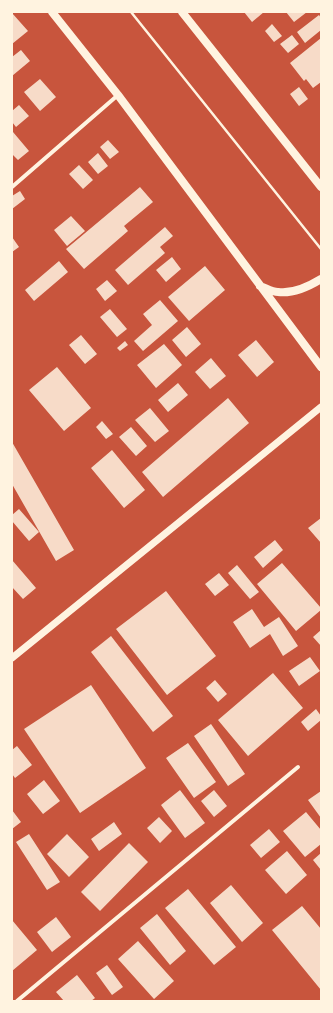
<!DOCTYPE html>
<html>
<head>
<meta charset="utf-8">
<style>
  body { margin:0 }
  #map { position:relative; width:333px; height:1013px; overflow:hidden; background:#c8553d; font-family:Helvetica,sans-serif }
  canvas { display:block }
  .frame { position:absolute; inset:0; border:13px solid #fff3e0; pointer-events:none }
</style>
</head>
<body>
<div id="map">
<canvas width="333" height="1013"></canvas>
<div class="frame"></div>
</div>
<script>
const context = document.querySelector('canvas').getContext('2d');
context.lineJoin = 'round';
function paint(path, color) {
  context.fillStyle = color;
  context.fill(path, 'evenodd');
}
function stroke(path, color, width, dash) {
  context.strokeStyle = color;
  context.lineWidth = width;
  context.lineCap = dash ? 'butt' : 'round';
  context.setLineDash(dash || []);
  context.stroke(path);
}
paint(new Path2D(`
  M244,12H264L252,22Z
  M286,12H307L294,22Z
  M12,13L28,31L12,44Z
  M319,15L321,18V30L305,43L297,32Z
  M272,24L282,36L274,42L265,31Z
  M292,35L299,44L288,53L280,44Z
  M321,38V82L313,88L306,79L304,81L290,63Z
  M21,50L30,61L12,76V57Z
  M40,79L56,97L40,111L24,92Z
  M299,87L308,99L299,106L290,94Z
  M19,105L29,116L16,127L12,122V111Z
  M12,132H13L29,151L18,160L12,154Z
  M108,140L119,152L110,159L100,147Z
  M98,153L108,166L98,174L88,162Z
  M79,165L93,180L83,189L69,174Z
  M140,187L153,202L124,226L128,231L84,269L66,249Z
  M20,191L25,199L12,209V196Z
  M71,216L85,231L67,246L54,230Z
  M165,227L173,236L160,247L165,253L128,285L115,270Z
  M12,237L19,247L12,252Z
  M172,257L181,269L166,282L156,270Z
  M59,261L68,272L34,301L25,290Z
  M205,266L225,290L189,321L168,297Z
  M107,280L117,291L105,301L96,289Z
  M160,300L178,321L143,351L134,341L152,325L143,314Z
  M110,309L127,329L117,337L100,317Z
  M187,327L201,344L186,357L172,340Z
  M81,335L97,354L85,364L69,345Z
  M256,340L274,362L257,377L238,355Z
  M125,341L128,345L120,351L117,348Z
  M164,344L182,365L156,388L137,365Z
  M211,358L226,376L210,389L195,372Z
  M57,367L91,408L64,431L29,390Z
  M178,383L188,395L168,412L158,400Z
  M228,398L249,423L163,497L142,472Z
  M150,408L169,431L155,442L135,420Z
  M102,421L113,434L106,439L96,427Z
  M131,427L147,446L136,456L119,437Z
  M12,442L74,550L56,561L12,484Z
  M112,450L145,490L124,508L91,468Z
  M19,509L39,532L29,541L12,521V515Z
  M321,518V543L308,528Z
  M275,540L283,550L263,568L254,557Z
  M12,560L36,588L23,599L12,587Z
  M282,563L321,608V610L296,631L257,584Z
  M237,565L259,592L250,599L228,573Z
  M219,573L229,585L215,596L205,584Z
  M166,591L216,656L167,695L116,629Z
  M252,609L264,627L279,617L298,646L283,656L270,634L250,648L233,622Z
  M321,630V646L313,637Z
  M111,636L173,716L153,732L91,652Z
  M310,657L320,671L299,686L289,671Z
  M273,673L303,708L248,756L218,720Z
  M215,680L227,694L218,702L206,688Z
  M91,685L146,768L80,813L24,729Z
  M316,709L321,716V720L308,731L301,722Z
  M211,724L245,774L228,786L194,736Z
  M188,743L216,782L194,798L166,758Z
  M17,746L32,765L15,778L12,774V750Z
  M44,780L60,801L43,814L27,794Z
  M180,790L205,823L185,838L161,805Z
  M214,790L227,806L214,817L201,801Z
  M321,791V818L308,800Z
  M12,810L21,822L12,829Z
  M306,812L321,830V844L305,857L283,831Z
  M159,817L172,831L160,843L147,828Z
  M114,822L122,834L99,851L91,839Z
  M269,829L280,842L261,858L250,845Z
  M29,834L60,882L47,890L16,842Z
  M67,834L89,857L69,877L47,854Z
  M129,843L148,862L100,911L81,892Z
  M287,851L307,875L286,894L265,870Z
  M321,853V870L313,860Z
  M231,885L263,923L242,942L210,903Z
  M188,889L236,947L214,965L165,908Z
  M302,906L321,929V990L272,930Z
  M157,914L186,951L170,965L140,928Z
  M56,917L71,937L52,952L37,932Z
  M12,920L37,950L12,971Z
  M138,941L174,981L154,999L118,959Z
  M107,965L123,987L112,995L96,973Z
  M77,975L95,998L91,1001H64L56,992Z`), '#f7dbc8');
stroke(new Path2D(`
  M131,12L321,249`), '#fff3e0', 2.5);
stroke(new Path2D(`
  M12,187L118,95
  M17,1001L298,767`), '#fff3e0', 4);
stroke(new Path2D(`
  M12,658L321,407`), '#fff3e0', 7);
stroke(new Path2D(`
  M52,12L118,95L321,367
  M182,12L321,187
  M260,286C266,288 272,292 278,292C293,294 308,287 321,279`), '#fff3e0', 8);
</script>
</body>
</html>
